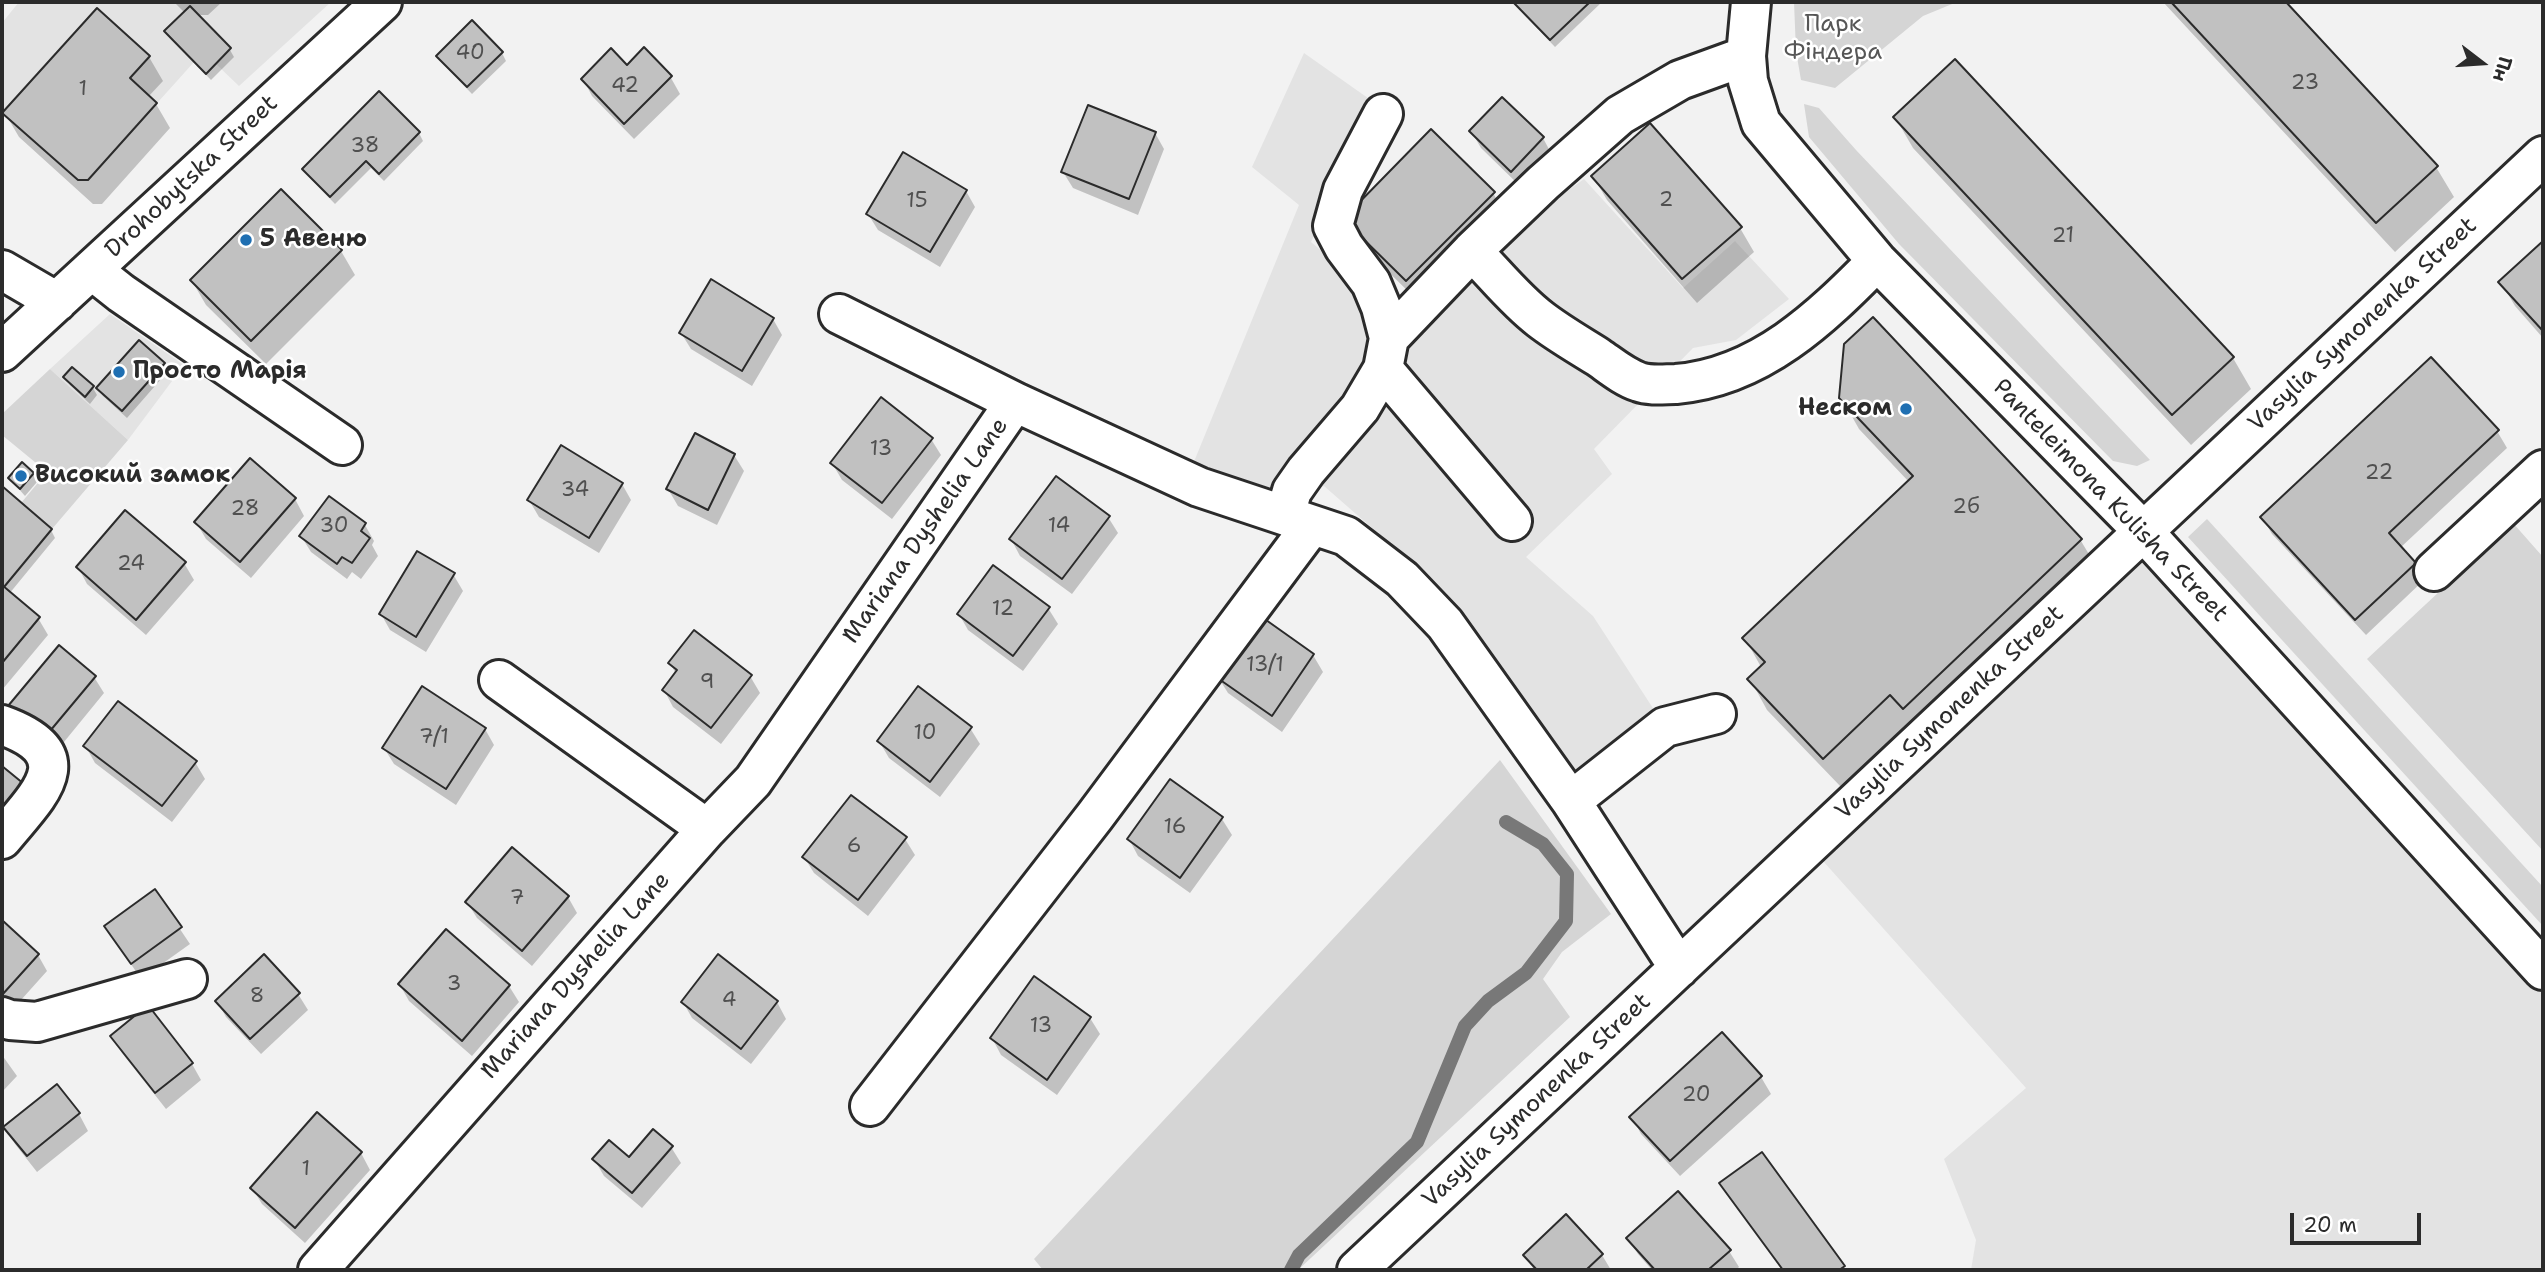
<!DOCTYPE html>
<html>
<head>
<meta charset="utf-8">
<style>
  body { margin:0 }
  #map { position:relative; width:2545px; height:1272px; overflow:hidden; background:#f2f2f2; font-family:"Shantell Sans",sans-serif }
  canvas { display:block }
  .frame { position:absolute; inset:0; border:4px solid #2b2b2b; pointer-events:none }
  .north { position:absolute; left:2447px; top:28px; width:70px; height:70px; -webkit-text-stroke:5px #fff; paint-order:stroke; rotate:107deg; font-size:19px; font-weight:700; line-height:28px; text-align:center; color:#2b2b2b }
  .north::after { content:''; display:block; margin:auto; width:24px; height:32px; background:#2b2b2b; clip-path:polygon(50% 0,100% 100%,50% 72%,0 100%) }
  .scale { position:absolute; left:2290px; top:1213px; width:131px; height:32px; box-sizing:border-box; border:4px solid #2b2b2b; border-top:0; padding-left:9px; font-size:21px; line-height:24px; white-space:nowrap; color:#2b2b2b; -webkit-text-stroke:5px #fff; paint-order:stroke }
</style>
</head>
<body>
<div id="map">
<canvas width="2545" height="1272"></canvas>
<div class="frame"></div>
<div class="north">Пн</div>
<div class="scale">20 m</div>
</div>
<script>
const context = document.querySelector('canvas').getContext('2d');
context.lineJoin = 'round';
function paint(path, color) {
  context.fillStyle = color;
  context.fill(path, 'evenodd');
}
function stroke(path, color, width, dash) {
  context.strokeStyle = color;
  context.lineWidth = width;
  context.lineCap = dash ? 'butt' : 'round';
  context.setLineDash(dash || []);
  context.stroke(path);
}
function label(font, color, halo, rows, align = 'center') {
  context.font = font + ' "Shantell Sans",sans-serif';
  context.lineWidth = 5;
  context.setLineDash([]);
  context.textBaseline = 'middle';
  context.strokeStyle = halo;
  context.fillStyle = color;
  for (const [text, x, y, turn = 0] of rows) {
    context.save();
    context.translate(x, y);
    context.rotate((+turn || 0) * Math.PI / 180);
    context.textAlign = isNaN(turn) ? turn : align;
    if (halo) context.strokeText(text, 0, 0);
    context.fillText(text, 0, 0);
    context.restore();
  }
}
paint(new Path2D(`
  M19,2H331L239,86L216,64L206,74L194,62L88,180H78L2,113V23Z
  M1304,53L1375,103L1311,242L1357,281L1395,347L1549,204L1584,179L1683,288L1735,241L1789,299L1736,340L1693,348L1594,449L1612,474L1526,557L1593,616L1660,719L1581,779L1479,637L1435,583L1324,486L1272,504L1191,469L1299,205L1252,167Z
  M110,314L184,365L128,440L50,369Z
  M2143,558L2543,995V1270H1971L1976,1240L1944,1159L2026,1088L1823,861Z`), '#e3e3e3');
paint(new Path2D(`
  M1794,2H1957L1923,16L1835,88L1801,80L1796,51Z
  M1804,104L1819,108L1856,150L2150,460L2137,466L2113,461L1899,244L1809,137Z
  M50,369L128,440L52,529L21,503L47,472L2,435V414Z
  M2207,519L2543,887V926L2188,537Z
  M2513,523L2543,557V851L2367,659Z
  M1500,760L1611,914L1562,952L1543,979L1570,1017L1298,1270H1043L1034,1259Z`), '#d5d5d5');
paint(new Path2D(`
  M174,2H222L208,15H197L230,50L234,57L211,80L171,39L166,31L185,13Z
  M1512,2H1602L1555,47Z
  M2163,2H2283L2436,167L2454,197L2395,252Z
  M97,10L149,57L163,81L148,97L156,104L170,128L102,204H93L19,137L5,113Z
  M644,50L671,78L680,94L634,139L592,96L583,79L627,67Z
  M502,53L506,61L472,94L443,64L438,56Z
  M1503,99L1543,138L1552,155L1521,187L1481,148L1471,131Z
  M1895,117L2233,358L2251,389L2191,445L1913,148Z
  M419,133L423,141L384,181L371,168L335,204L309,177L304,169Z
  M1155,133L1164,149L1138,215L1073,188L1063,172Z
  M1593,176L1740,228L1754,252L1697,303L1607,200Z
  M966,191L975,207L940,267L878,230L868,214Z
  M1493,193L1507,217L1421,304L1359,243L1345,219Z
  M2543,243V338L2515,306L2501,282Z
  M341,251L355,275L266,364L206,305L192,281Z
  M773,319L782,335L752,386L691,349L681,333Z
  M1872,319L2081,541L2099,571L1922,739L1908,725L1842,788L1767,710L1750,679L1761,667L1745,638L1909,482L1859,429L1841,397Z
  M164,364L168,371L127,418L103,396L98,389Z
  M72,369L93,388L97,395L90,404L70,385L65,377Z
  M2497,431L2507,448L2400,548L2415,564L2424,580L2366,635L2272,534L2262,517Z
  M931,439L941,455L892,519L842,480L832,463Z
  M734,455L744,471L717,525L678,506L668,489Z
  M33,474L37,482L25,496L10,479Z
  M622,484L631,500L599,553L539,517L529,500Z
  M2,488L51,530L55,538L9,594L38,618L48,635L2,690Z
  M295,499L304,516L251,578L206,539L196,522Z
  M1108,517L1118,533L1072,594L1020,556L1011,539Z
  M365,525L374,541L372,545L378,556L361,579L352,572L347,579L311,552L301,536Z
  M184,563L194,580L146,635L87,584L78,567Z
  M453,574L463,591L426,652L390,630L381,614Z
  M1048,608L1058,624L1023,671L968,630L959,614Z
  M1259,618L1313,655L1323,672L1282,732L1228,693L1218,677Z
  M670,663L750,676L760,693L721,744L673,707L664,690L676,674Z
  M94,677L104,693L55,753L20,723Z
  M970,728L980,744L940,797L889,758L879,741Z
  M485,729L494,745L456,805L394,764L384,748Z
  M86,747L195,762L205,779L172,822L95,763Z
  M1171,781L1222,819L1232,835L1190,893L1138,856L1129,839Z
  M905,839L915,855L868,916L814,873L804,857Z
  M155,892L190,944L141,979L106,927Z
  M568,897L577,913L532,966L477,918L467,902Z
  M2,922L38,955L47,971L4,1019L2,1017Z
  M400,985L509,986L519,1002L472,1056L409,1001Z
  M298,994L308,1010L261,1054L226,1017L217,1001Z
  M683,1002H777L786,1019L751,1064L692,1018Z
  M148,1008L192,1064L201,1080L166,1109L122,1053L112,1037Z
  M1090,1018L1100,1034L1057,1095L1001,1055L992,1038Z
  M1722,1034L1761,1077L1771,1094L1680,1176L1641,1134L1632,1117Z
  M2,1055L17,1076L2,1092Z
  M56,1086L79,1114L88,1131L37,1172L15,1144L5,1128Z
  M317,1114L361,1153L370,1170L305,1243L262,1204L252,1188Z
  M671,1147L681,1163L642,1208L604,1176L594,1159H629Z
  M1722,1183L1844,1267L1846,1270H1782Z
  M1566,1217L1602,1255L1611,1270H1534L1525,1255Z
  M1628,1238L1729,1251L1739,1267L1736,1270H1652L1638,1254Z`), '#0003');
stroke(new Path2D(`
  M1291,1270L1299,1255L1417,1142L1465,1026L1488,1001L1526,973L1566,921L1567,874L1543,844L1506,822`), '#787878', 14);
const building = new Path2D(`
  M1513,2H1590L1550,40Z
  M2171,2H2286L2438,166L2376,223Z
  M190,6L231,48L206,74L164,31Z
  M97,8L150,56L130,78L157,103L88,180H78L2,113Z
  M472,20L503,52L467,87L436,56Z
  M644,47L672,76L624,124L581,79L611,48L627,65Z
  M1955,59L2234,357L2172,415L1893,117Z
  M379,91L420,132L379,174L366,161L330,197L302,169Z
  M1502,97L1544,137L1511,172L1469,131Z
  M1088,105L1156,132L1129,199L1061,172Z
  M1650,123L1742,227L1682,279L1591,176Z
  M1431,129L1495,192L1406,281L1343,219Z
  M903,152L967,190L930,252L866,214Z
  M281,189L342,250L251,341L190,280Z
  M2543,241V331L2498,282Z
  M711,279L774,318L742,371L679,333Z
  M1873,317L2082,539L1903,709L1890,695L1823,759L1747,679L1765,662L1742,638L1913,476L1839,398L1844,344Z
  M139,340L165,363L122,411L96,388Z
  M2431,357L2499,430L2389,533L2416,563L2355,620L2260,517Z
  M72,367L94,386L85,397L63,377Z
  M881,397L933,438L882,503L830,463Z
  M695,433L735,454L708,510L666,489Z
  M561,445L623,483L589,538L527,500Z
  M250,458L296,498L240,562L194,522Z
  M22,462L34,473L20,489L8,478Z
  M1056,476L1110,516L1062,579L1009,539Z
  M2,486L52,529L4,587L2,585Z
  M329,496L366,523L361,531L370,538L352,563L342,557L337,564L299,536Z
  M125,510L186,562L136,620L76,567Z
  M417,551L455,573L416,637L379,614Z
  M993,565L1050,607L1013,656L957,614Z
  M2,585L40,617L2,663Z
  M1259,615L1314,654L1272,716L1216,677Z
  M694,630L752,675L711,728L662,690L677,670L668,663Z
  M59,645L96,676L45,737L8,706Z
  M422,686L486,728L446,789L382,748Z
  M918,686L972,727L930,782L877,741Z
  M118,701L197,761L162,806L83,746Z
  M2,766L24,784L2,812Z
  M1170,779L1223,817L1180,878L1127,839Z
  M851,795L907,837L858,900L802,857Z
  M512,847L569,896L522,951L465,902Z
  M155,889L182,927L131,964L104,926Z
  M2,920L39,954L2,995Z
  M446,929L510,985L462,1041L398,984Z
  M264,954L300,993L250,1039L215,1001Z
  M718,954L778,1001L741,1049L681,1002Z
  M1034,976L1091,1017L1047,1080L990,1038Z
  M148,1005L193,1063L155,1093L110,1036Z
  M1722,1032L1762,1076L1670,1161L1629,1117Z
  M57,1084L80,1113L27,1156L3,1127Z
  M317,1112L362,1152L295,1228L250,1188Z
  M653,1129L673,1146L632,1193L592,1159L609,1140L629,1157Z
  M1762,1152L1845,1266L1839,1270H1783L1719,1183Z
  M1678,1191L1731,1250L1708,1270H1655L1626,1238Z
  M1566,1214L1603,1254L1586,1270H1537L1523,1255Z`);
paint(building, '#c1c1c1');
stroke(building, '#2b2b2b', 2);
const minor = new Path2D(`
  M1751,2L1746,56L1748,81L1761,123L1877,261L2143,531L2543,970
  M1383,114L1343,190L1333,226L1344,247L1371,283L1381,307L1389,338
  M1472,251C1494,273 1515,300 1540,319C1558,333 1579,345 1598,357C1611,366 1624,377 1639,382C1650,386 1665,384 1676,384C1760,377 1821,318 1877,261
  M2,270L57,302
  M92,270L121,293L342,445
  M839,314L1015,402
  M2,352L382,2
  M1383,369L1512,521
  M1285,515L1292,491L1306,471L1360,408L1383,369L1389,338L1472,251L1543,183L1620,115L1680,80L1746,56
  M2434,571L2543,470
  M499,680L707,829
  M2,725C85,755 38,795 2,839
  M1571,801L1679,968
  M2,1017L10,1020L37,1022L187,979
  M870,1106L1095,816L1312,525
  M318,1270L707,829L753,781L1015,402L1199,487L1346,536L1402,579L1445,624L1571,801L1665,727L1716,714
  M1357,1270L2543,156`);
stroke(minor, '#2b2b2b', 44);
stroke(minor, '#fff', 38);
for (const [x, y, r, color] of [
  [246,240,7,"#1f6fb2"],
  [119,372,7,"#1f6fb2"],
  [1906,409,7,"#1f6fb2"],
  [21,476,7,"#1f6fb2"]
]) {
  const dot = new Path2D();
  dot.arc(x, y, r, 0, 2 * Math.PI);
  context.fillStyle = color;
  context.fill(dot);
  stroke(dot, '#fff', 2.5);
}
label('21px', '#505050', null, [
  ["40",470,54],
  ["23",2305,84],
  ["42",625,87],
  ["1",83,90],
  ["38",365,147],
  ["2",1666,201],
  ["15",917,202],
  ["21",2063,237],
  ["13",881,450],
  ["22",2379,474],
  ["34",575,491],
  ["2б",1966,508],
  ["28",245,510],
  ["30",334,527],
  ["14",1059,527],
  ["24",131,565],
  ["12",1003,610],
  ["13/1",1265,666],
  ["9",707,683],
  ["10",925,734],
  ["7/1",434,738],
  ["16",1175,828],
  ["6",854,847],
  ["7",517,899],
  ["3",454,985],
  ["8",257,997],
  ["4",729,1001],
  ["13",1041,1027],
  ["20",1696,1096],
  ["1",306,1170]
]);
label('24px', '#565656', '#fff', [
  ["Парк",1833,25],
  ["Фіндера",1833,53]
]);
label('24px', '#2b2b2b', '#fff', [
  ["Drohobytska Street",192,177,-43],
  ["Vasylia Symonenka Street",2363,325,-43],
  ["Panteleimona Kulisha Street",2110,501,46],
  ["Mariana Dyshelia Lane",926,531,-55],
  ["Vasylia Symonenka Street",1950,713,-43],
  ["Mariana Dyshelia Lane",576,976,-48],
  ["Vasylia Symonenka Street",1537,1101,-43]
]);
label('bold 24px', '#2b2b2b', '#fff', [
  ["5 Авеню",260,240],
  ["Просто Марія",133,372],
  ["Неском",1892,409,"right"],
  ["Високий замок",35,476]
], 'left');
</script>
</body>
</html>
